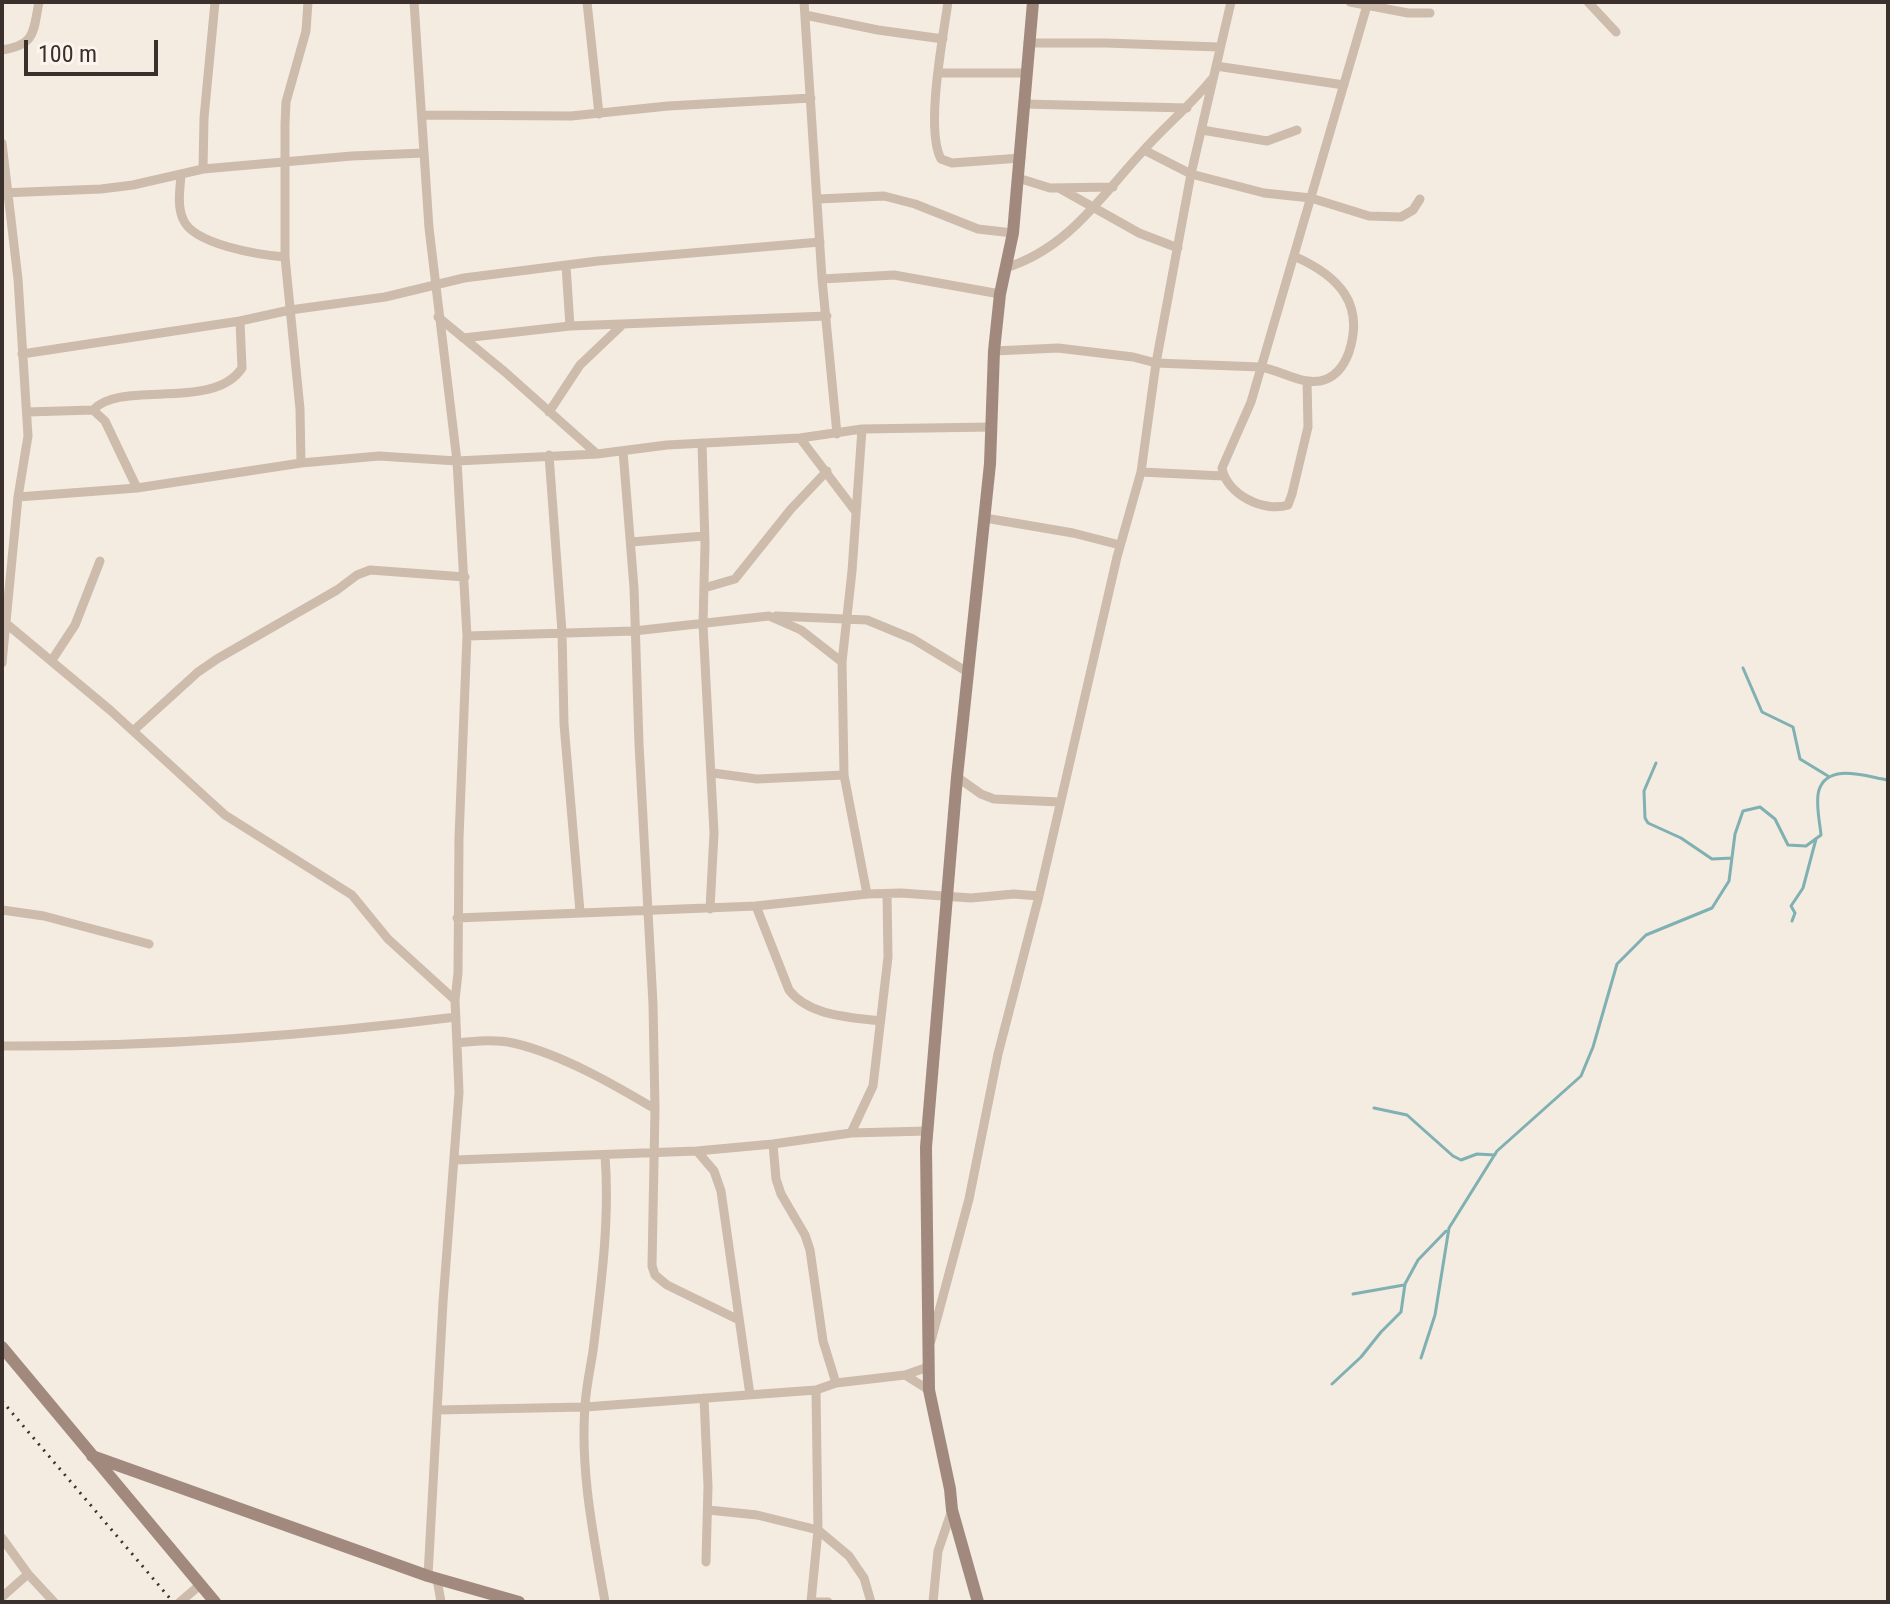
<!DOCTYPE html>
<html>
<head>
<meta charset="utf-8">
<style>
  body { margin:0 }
  #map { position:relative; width:1890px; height:1604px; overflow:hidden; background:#f4ebe1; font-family:"Roboto Condensed",sans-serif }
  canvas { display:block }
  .frame { position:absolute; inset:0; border:4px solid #3b302b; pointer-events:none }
  .scale { position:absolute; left:24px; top:40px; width:134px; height:36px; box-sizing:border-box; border:4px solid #3b302b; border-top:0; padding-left:10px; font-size:24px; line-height:28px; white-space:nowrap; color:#3b302b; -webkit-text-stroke:6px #fbf5ee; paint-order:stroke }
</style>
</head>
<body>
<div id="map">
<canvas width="1890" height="1604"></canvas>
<div class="frame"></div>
<div class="scale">100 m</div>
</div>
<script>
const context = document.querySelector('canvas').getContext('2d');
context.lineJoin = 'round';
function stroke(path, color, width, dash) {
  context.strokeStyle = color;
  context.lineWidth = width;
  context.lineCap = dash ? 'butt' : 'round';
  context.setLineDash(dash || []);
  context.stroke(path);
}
stroke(new Path2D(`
  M1743,668L1762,712L1793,727L1800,759L1828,776
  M1656,763L1644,791L1645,818L1648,823L1681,838L1712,859L1732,858
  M1792,921L1795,913L1791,906L1803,888L1816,839
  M1374,1108L1407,1115L1453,1156L1461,1160L1477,1154L1495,1155
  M1353,1294L1404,1285
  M1421,1358L1435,1315L1449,1228L1497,1151L1581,1076L1593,1047L1617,964L1646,935L1712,908L1729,881L1735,834L1743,811L1760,807L1775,819L1788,845L1806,846L1821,835C1820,823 1815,802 1819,790C1828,762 1867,777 1888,780
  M1332,1384L1361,1357L1381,1332L1401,1312L1405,1284L1418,1260L1446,1231`), '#7fb0b2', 3);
stroke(new Path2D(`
  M414,2L429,228L457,461L467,636L459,838L458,973L455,1000L459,1092L443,1302L428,1576
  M587,2L599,114
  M804,2L822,279L837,434
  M948,2C943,38 925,129 941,159L952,163L1021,158
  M1350,2L1408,13H1430
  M1588,2L1616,32
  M805,15L878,30L943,39
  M1028,43H1106L1219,47
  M2,50C36,45 33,32 39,2
  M1216,66L1344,85
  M938,73H1027
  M1024,104L1187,108
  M422,115L571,116L668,106L811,98
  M1202,130L1267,141L1297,130
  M2,143L18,279L28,436L18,497L2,663
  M1144,150L1191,174L1264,193L1311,198L1369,216L1401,217L1413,210L1420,199
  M203,169L204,118L215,2
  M181,175C180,189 177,206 183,219C193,245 261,255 285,257
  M1018,178L1050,188L1113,187
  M1059,188L1139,233L1178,248
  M2,193L101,189L133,185L203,169L352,156L424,153
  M818,199L884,196L915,204L978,229L1013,233
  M566,266L570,326
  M1005,268C1068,249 1101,196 1143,151C1165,126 1190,106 1211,80
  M822,279L894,275L1000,294
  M438,317L505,372L597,454
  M463,338L570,326L827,316
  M994,351L1058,348L1133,357L1156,363L1260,367C1281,370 1298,384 1320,381C1335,378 1344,366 1349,352C1365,303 1338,276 1296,257
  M22,354L240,321L290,310L385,297L464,278L598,261L820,242
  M1307,381L1308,427L1292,494L1288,505C1264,513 1226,494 1222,468L1251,402L1368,2
  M93,410C121,379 213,412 242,368L240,321
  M27,412L93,410L105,421L137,488
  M549,412L580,365L621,326
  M800,438L856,512
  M702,443L705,544L703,625L714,833L710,909
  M623,451L634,588L639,744L653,1004L655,1109L652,1266L655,1275L667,1285L739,1320
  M549,455L562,632L564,724L580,912
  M301,463L300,409L285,257V124L286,102L306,31L308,2
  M1141,472L1223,476
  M18,497L137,488L301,463L379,456L457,461L597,454L667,445L800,438L862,429L992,427
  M985,518L1073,533L1120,545
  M631,542L704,536
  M704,588L735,579L791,509L827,471
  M776,616L867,620L913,639L969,673
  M2,620L110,710L225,815L352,895L388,939L455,1000
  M467,636L634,631L769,616L801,630L842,662L844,775L867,894
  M52,660L75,625L100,561
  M842,662L852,571L862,429
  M133,731L198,672L217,659L337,590L357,575L370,570L465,577
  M713,773L757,779L844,775
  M957,777L981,794L994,799L1060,802
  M756,906L789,990C809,1016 849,1017 880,1021
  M2,910L44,916L149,944
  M457,918L756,906L867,894L901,893L971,898L1014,894L1039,896
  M457,1043C476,1041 495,1039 513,1043C561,1054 613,1084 655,1109
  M2,1046C154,1047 305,1036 456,1017
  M851,1133L873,1086L888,957L887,894
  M773,1144L776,1179L781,1194L805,1235L810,1250L823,1341L836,1383
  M697,1151L714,1171L721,1191L750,1395
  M455,1160L697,1151L773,1144L851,1133L927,1131
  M931,1341L969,1199L998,1054L1039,896L1117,557L1141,472L1156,363L1191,174L1231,2
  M905,1375L929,1390
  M704,1398L708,1486L706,1562
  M437,1410L585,1407L816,1390L836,1383L905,1375L928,1367
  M708,1510L757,1515L818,1530L849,1556L864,1578L871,1602
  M2,1538L28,1574L54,1602
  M437,1579L441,1602
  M2,1597L28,1574
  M180,1602L200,1585
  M605,1602C594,1538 580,1472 585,1406C586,1388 590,1370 593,1351C601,1286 610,1221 605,1155
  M811,1602L818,1530L816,1390
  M811,1602H828
  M933,1602L938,1551L952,1510`), '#cdbbac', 9);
stroke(new Path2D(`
  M2,1347L215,1602
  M92,1456L428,1576L519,1602
  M978,1602L952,1510L950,1489L929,1390L926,1147L957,777L990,464L994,351L1000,294L1013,233L1033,2`), '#a18a7d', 12);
stroke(new Path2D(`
  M2,1401L173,1602`), '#3b302b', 3, [2, 6]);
</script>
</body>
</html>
